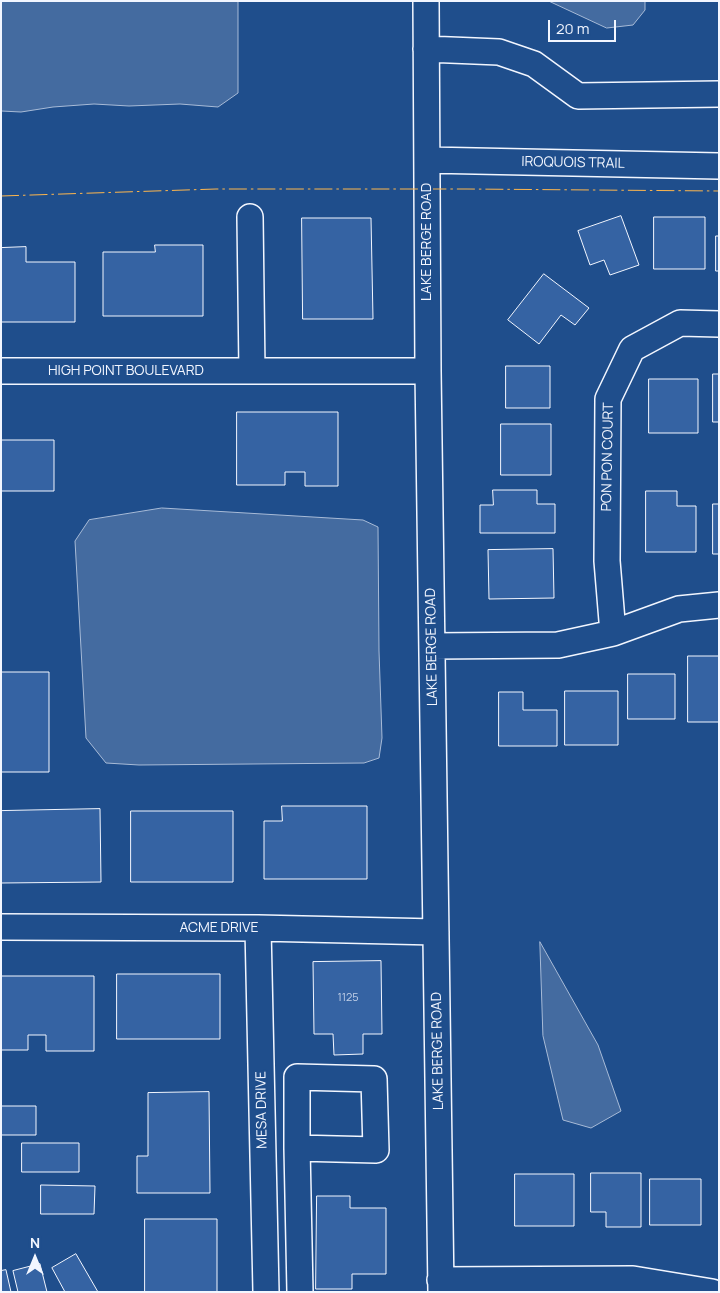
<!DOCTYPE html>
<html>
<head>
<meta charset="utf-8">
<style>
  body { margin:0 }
  #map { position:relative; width:720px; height:1293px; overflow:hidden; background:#1f4e8c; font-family:Manrope,sans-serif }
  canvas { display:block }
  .frame { position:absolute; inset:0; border:2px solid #f2f6ff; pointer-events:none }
  .north { position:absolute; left:10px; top:1233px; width:50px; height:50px; -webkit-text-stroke:4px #1f4e8c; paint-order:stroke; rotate:0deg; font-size:14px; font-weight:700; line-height:20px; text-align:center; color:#f2f6ff }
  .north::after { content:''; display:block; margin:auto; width:18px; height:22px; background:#f2f6ff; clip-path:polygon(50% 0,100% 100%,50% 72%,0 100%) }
  .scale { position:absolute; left:548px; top:20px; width:68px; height:22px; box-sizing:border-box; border:2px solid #f2f6ff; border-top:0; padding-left:6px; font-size:15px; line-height:18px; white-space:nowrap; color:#f2f6ff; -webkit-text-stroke:4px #1f4e8c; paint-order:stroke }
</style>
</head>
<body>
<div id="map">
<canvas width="720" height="1293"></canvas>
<div class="frame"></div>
<div class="north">N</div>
<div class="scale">20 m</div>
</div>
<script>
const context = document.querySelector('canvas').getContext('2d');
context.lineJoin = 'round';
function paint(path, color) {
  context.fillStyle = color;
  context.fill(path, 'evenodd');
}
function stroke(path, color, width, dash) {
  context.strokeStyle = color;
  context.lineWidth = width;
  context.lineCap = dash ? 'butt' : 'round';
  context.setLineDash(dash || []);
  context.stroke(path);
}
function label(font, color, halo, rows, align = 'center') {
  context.font = font + ' Manrope,sans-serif';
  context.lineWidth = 4;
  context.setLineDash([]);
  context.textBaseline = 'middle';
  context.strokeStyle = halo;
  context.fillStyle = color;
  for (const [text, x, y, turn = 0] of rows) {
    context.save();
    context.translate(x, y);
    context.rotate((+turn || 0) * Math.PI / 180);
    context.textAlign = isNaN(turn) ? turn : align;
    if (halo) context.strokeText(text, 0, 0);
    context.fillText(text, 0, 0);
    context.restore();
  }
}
const water = new Path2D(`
  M1,1H238V93L218,107L180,104L129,106L94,104L53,107L21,112L1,111Z
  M549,1H645V10L633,25L607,28Z
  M162,508L363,520L378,527L379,651L382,738L379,758L364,763L139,765L106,763L86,738L75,541L89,520Z
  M540,942L598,1045L621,1111L591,1128L563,1120L543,1036Z`);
paint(water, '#446ba0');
stroke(water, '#a8bbd7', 1);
const building = new Path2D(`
  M621,216L639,265L610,275L604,260L590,265L578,231Z
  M654,217H705V269H654Z
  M302,218H371L373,319H303Z
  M716,236H719V271H716Z
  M155,245H203V316H103V252H155Z
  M26,247V262H75V322H1V248Z
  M544,274L589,308L575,325L561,315L539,344L508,320Z
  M506,366H550V408H506Z
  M713,374H719V422H713Z
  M649,379H698V433H649Z
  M237,412H338V486H305V472H285V485H237Z
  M501,424H551V475H501Z
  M1,440H54V491H1Z
  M493,490H537V504H555V533H480V505H493Z
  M646,491H677V506H696V552H646Z
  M713,504H719V554H713Z
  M553,549L554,598L489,599L488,550Z
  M688,656H719V722H688Z
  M1,672H49V772H1Z
  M628,674H675V719H628Z
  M565,691H618V745H565Z
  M499,692H523V710H557V746H499Z
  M282,806H367V879H264V821H282Z
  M100,809L101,882L1,883V811Z
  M131,811H233V882H131Z
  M381,961L382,1034H363V1054L334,1055L333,1034H314L313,962Z
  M117,974H220V1039H117Z
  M1,976H94V1051H46V1035H28V1050H1Z
  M209,1092L210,1193H137V1156H148V1093Z
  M1,1106H36V1135H1Z
  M22,1143H79V1172H22Z
  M591,1173H641V1227H606V1212H591Z
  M515,1174H574V1226H515Z
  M650,1179H701V1225H650Z
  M41,1185L95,1186L94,1214H41Z
  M317,1196H350V1208H386V1274H352V1289H316Z
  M145,1219H217V1292H145Z
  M76,1254L98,1292H65L52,1268Z
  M40,1264L47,1292H18L13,1271Z
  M6,1270L11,1292H1V1271Z`);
paint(building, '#3563a3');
stroke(building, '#f2f6ff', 1);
const minor = new Path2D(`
  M426,1L428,371L441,1292
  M426,49L499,52L534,64L578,96L719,94
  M427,160L719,166
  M250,217L252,371
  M1,371H428
  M613,633L607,561L608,399L632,349L680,323L719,324
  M432,646L558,645L613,633L679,609L719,605
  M1,927L258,928L436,932
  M258,928L266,1292
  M297,1148V1077L374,1079L376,1150L297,1148L300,1292
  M440,1280L633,1279L712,1292`);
stroke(minor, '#f2f6ff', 28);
stroke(minor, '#1f4e8c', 25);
stroke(new Path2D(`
  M1,196L216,189H467L719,191`), '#ffb74d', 1, [18, 4, 2.5, 4]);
label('11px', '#c3d1e8', null, [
  ["1125",348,998]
]);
label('14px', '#f2f6ff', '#1f4e8c', [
  ["IROQUOIS TRAIL",573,163,1],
  ["LAKE BERGE ROAD",427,242,-90],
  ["HIGH POINT BOULEVARD",126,371],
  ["PON PON COURT",608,457,-89],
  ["LAKE BERGE ROAD",432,647,-91],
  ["ACME DRIVE",219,928],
  ["LAKE BERGE ROAD",438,1051,-91],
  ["MESA DRIVE",262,1110,-91]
]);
</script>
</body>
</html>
